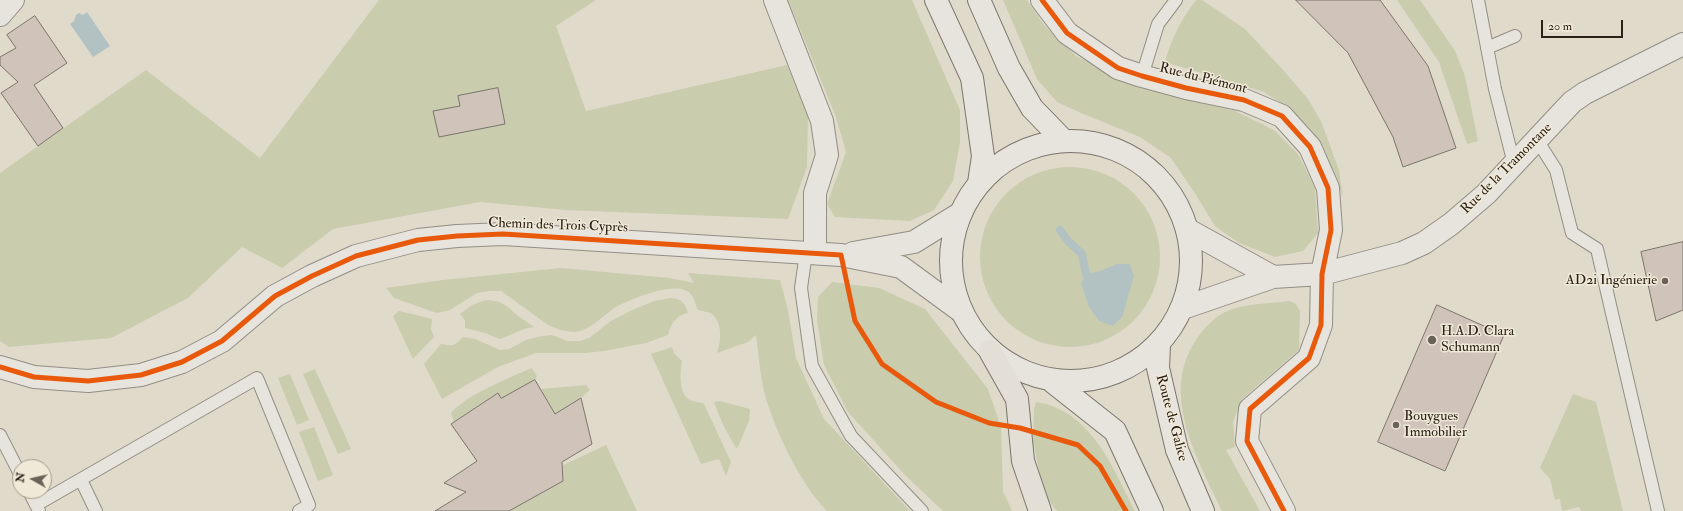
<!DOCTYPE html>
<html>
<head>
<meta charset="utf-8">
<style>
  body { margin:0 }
  #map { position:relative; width:1683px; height:511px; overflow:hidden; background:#e0dacb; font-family:"IM FELL Double Pica",serif }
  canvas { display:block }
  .north { position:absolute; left:12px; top:459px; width:40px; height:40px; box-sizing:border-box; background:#f0e9d8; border:1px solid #a2998b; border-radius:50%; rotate:278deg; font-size:11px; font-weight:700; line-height:16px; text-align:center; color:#2c2118 }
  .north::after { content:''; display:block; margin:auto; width:14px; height:18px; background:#6b6257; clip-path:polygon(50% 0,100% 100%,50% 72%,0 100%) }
  .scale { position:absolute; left:1541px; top:20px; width:82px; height:18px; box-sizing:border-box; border:2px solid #2c2118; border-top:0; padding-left:5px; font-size:12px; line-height:14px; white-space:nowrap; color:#2c2118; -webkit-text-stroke:3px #f0e9d8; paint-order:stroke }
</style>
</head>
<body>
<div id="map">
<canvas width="1683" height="511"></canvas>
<div class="north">N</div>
<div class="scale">20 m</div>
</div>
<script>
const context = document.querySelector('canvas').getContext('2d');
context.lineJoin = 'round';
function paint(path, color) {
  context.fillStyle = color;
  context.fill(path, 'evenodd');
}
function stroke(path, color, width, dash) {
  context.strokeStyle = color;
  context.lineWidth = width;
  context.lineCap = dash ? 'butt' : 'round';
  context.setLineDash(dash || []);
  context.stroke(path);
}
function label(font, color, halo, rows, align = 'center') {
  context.font = font + ' "IM FELL Double Pica",serif';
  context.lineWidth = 3;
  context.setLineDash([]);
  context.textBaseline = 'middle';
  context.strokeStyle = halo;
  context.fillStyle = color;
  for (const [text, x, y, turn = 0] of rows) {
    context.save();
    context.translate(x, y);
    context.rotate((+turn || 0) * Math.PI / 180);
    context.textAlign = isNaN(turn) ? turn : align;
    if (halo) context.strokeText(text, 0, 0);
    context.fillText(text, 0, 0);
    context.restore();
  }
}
paint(new Path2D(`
  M379,0H596L556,26L586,111L787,65L808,115L807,167L788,219L566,210L480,202L333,229L282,268L242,247L188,298L111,338L9,347L0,341V173L146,70L260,158Z
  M788,0H912L960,110V142L953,181L934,210L910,221L835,217L827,204L846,152L836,117Z
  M1003,0H1027L1044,25L1076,56L1126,81L1175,97L1235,111L1274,130L1298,154L1315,188L1318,233L1303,251L1275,257L1239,243L1215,226L1196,195L1171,158L1140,137L1081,113L1057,102L1037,79Z
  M1196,0H1202L1245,29L1284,71L1308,99L1321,121L1339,170L1343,197L1332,168L1314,137L1292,110L1264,92L1165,62C1172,37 1181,20 1196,0Z
  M1397,0H1420L1455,51L1465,76L1478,141L1467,144L1439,62Z
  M980 257a90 90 0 1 1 180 0a90 90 0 1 1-180 0Z
  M561,268L670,278L694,283L688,273L780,280L788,310L796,358L824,419L910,511H827C800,483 778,436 766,399C760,378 759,356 756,335L748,342L717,353C721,342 723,323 712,314C708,311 701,312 697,309C695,302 693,294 687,291C672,282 630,299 616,307C605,314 593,327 580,331C570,334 557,329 548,325L501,291H489L477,293L450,310L437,313L394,298L386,288L443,280Z
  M832,282L879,288L925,309L988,389L1001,427L1003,491L1012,511H943L904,474L848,412L824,365L817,320L818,297Z
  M671,298C682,299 685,303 688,313C676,316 671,323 668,335L646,343L604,351L586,353H536L498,367L442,399L424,364L441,344C454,346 453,347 463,337L475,339L500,350L509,349L526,340L542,336L552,335L567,341H580L589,338L611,321L630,311L654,301Z
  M486,300C508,301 508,310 524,320C527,323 531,324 534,327L524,329L500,339L485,333L465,328V320L460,314L472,305Z
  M1289,301L1296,304L1300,311L1299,350L1242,399L1233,422L1235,447L1226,450L1260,511H1222C1198,460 1159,394 1196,340C1201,332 1210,322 1218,316C1238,303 1267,304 1289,301Z
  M399,311L432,319L431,329L434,337L413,359L393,316Z
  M672,347L674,353L682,361C680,372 678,396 692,401C696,402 700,402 704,404L731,462L726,476L719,459L701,464L651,354Z
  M532,368L537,376L535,380L501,398L497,393L454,422L451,413C466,395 509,378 532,368Z
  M315,369L351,449L338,454L303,374Z
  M290,374L309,420L297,425L278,378Z
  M586,385L590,390L581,398L555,414L541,389Z
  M1573,394L1596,402L1623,511H1581L1579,507L1562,511L1560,499L1555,500L1550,479L1540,468Z
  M720,401L750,409L749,421L737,449C727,434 720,419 714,402Z
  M1036,402C1091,410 1113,468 1135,511H1057L1044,495L1033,441L1034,410Z
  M314,427L333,475L318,481L299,432Z
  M606,445L637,511H502L522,494L533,498L563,481V465Z`), '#c9ccad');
paint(new Path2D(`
  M87,12L110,46L93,57L70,24L74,21L76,15L79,13L83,15Z
  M1117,264H1130L1134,276L1122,317L1113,326L1099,321L1089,307L1081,283L1086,274L1100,271Z`), '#b2c2c3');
stroke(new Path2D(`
  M1060,230L1068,241L1082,254L1086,274`), '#b2c2c3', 8);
const building = new Path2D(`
  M1296,0H1380L1428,66L1456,148L1403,167L1393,137L1348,53Z
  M35,16L67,63L34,85L63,128L38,146L1,93L18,82L0,65V57L16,48L7,35Z
  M498,88L505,124L439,137L433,111L460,106L458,96Z
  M1683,242V310L1656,321L1641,252Z
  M1437,305L1504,335L1445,471L1378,442Z
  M535,380L555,414L581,398L592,444L562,462L563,481L509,511H435L466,492L444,483L477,461L451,424L498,393L501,398Z`);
paint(building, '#d0c3b9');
stroke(building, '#7a756c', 1);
const lane = new Path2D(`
  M1478,0L1495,89L1514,164
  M1487,48L1515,36
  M1142,76L1158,24L1176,0
  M1537,140L1556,170L1572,233L1597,249L1658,511
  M806,253L801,288L812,366L851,436L922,511
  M0,435L20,474
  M81,480L96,511
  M29,491L39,511
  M36,505L257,378L309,505L299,511`);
const street = new Path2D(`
  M775,0L822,121L827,155L815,193V253
  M1042,0L1067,33L1118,68L1142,76L1186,88L1244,100L1282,116L1310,147L1328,188L1331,230L1322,274L1321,325L1309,358L1250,409L1247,441L1284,511
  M0,15L13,0
  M1188,230L1273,277
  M853,253L914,242L961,213
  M1183,308L1273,277L1322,274L1402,253L1424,243L1451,224L1486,194L1572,102L1585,93L1683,44
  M0,367L34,377L88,381L141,375L182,362L222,341L275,296L312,276L356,256L418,240L457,236L503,234L841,255L901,267L961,311`);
const secondary = new Path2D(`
  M936,0L972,78L983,156L979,183
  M979,0L1009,68L1032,108L1063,140
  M951 261a120 120 0 1 1 240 0a120 120 0 1 1-240 0Z
  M1159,345L1158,368L1177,450L1203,511
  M1053,382L1115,431L1152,511`);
const highway = new Path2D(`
  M990,351L1017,399L1023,461L1040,511`);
stroke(lane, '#928e85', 14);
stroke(street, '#928e85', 24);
stroke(secondary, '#7a756c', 24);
stroke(highway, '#7a756c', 24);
stroke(lane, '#e7e4dd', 12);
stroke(street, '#e7e4dd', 22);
stroke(secondary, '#e7e4dd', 22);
stroke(highway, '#e3dfd7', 22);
stroke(new Path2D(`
  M1042,0L1067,33L1118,68L1142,76L1186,88L1244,100L1282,116L1310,147L1328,188L1331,230L1322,274L1321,325L1309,358L1250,409L1247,441L1284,511
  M0,367L34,377L88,381L141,375L182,362L222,341L275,296L312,276L356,256L418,240L457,236L503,234L841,255L855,321L882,364L936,402L989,423L1020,428L1078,445L1100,466L1126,511`), '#e8590c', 5);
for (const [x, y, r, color] of [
  [1665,281,4,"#6b6257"],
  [1432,340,5,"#6b6257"],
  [1396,425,4,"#6b6257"]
]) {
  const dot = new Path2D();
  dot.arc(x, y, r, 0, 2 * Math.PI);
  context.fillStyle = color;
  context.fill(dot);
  stroke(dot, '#f0e9d8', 1.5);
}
label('14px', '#2c2118', '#f0e9d8', [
  ["Rue du Piémont",1203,79,14],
  ["Rue de la Tramontane",1507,169,-45],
  ["Chemin des Trois Cyprès",558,226,2],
  ["Route de Galice",1171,418,75]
]);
label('14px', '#2c2118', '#f0e9d8', [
  ["AD2i Ingénierie",1657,281,"right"],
  ["H.A.D. Clara",1441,332],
  ["Schumann",1441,348],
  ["Bouygues",1404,417],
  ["Immobilier",1404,433]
], 'left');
</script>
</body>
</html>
